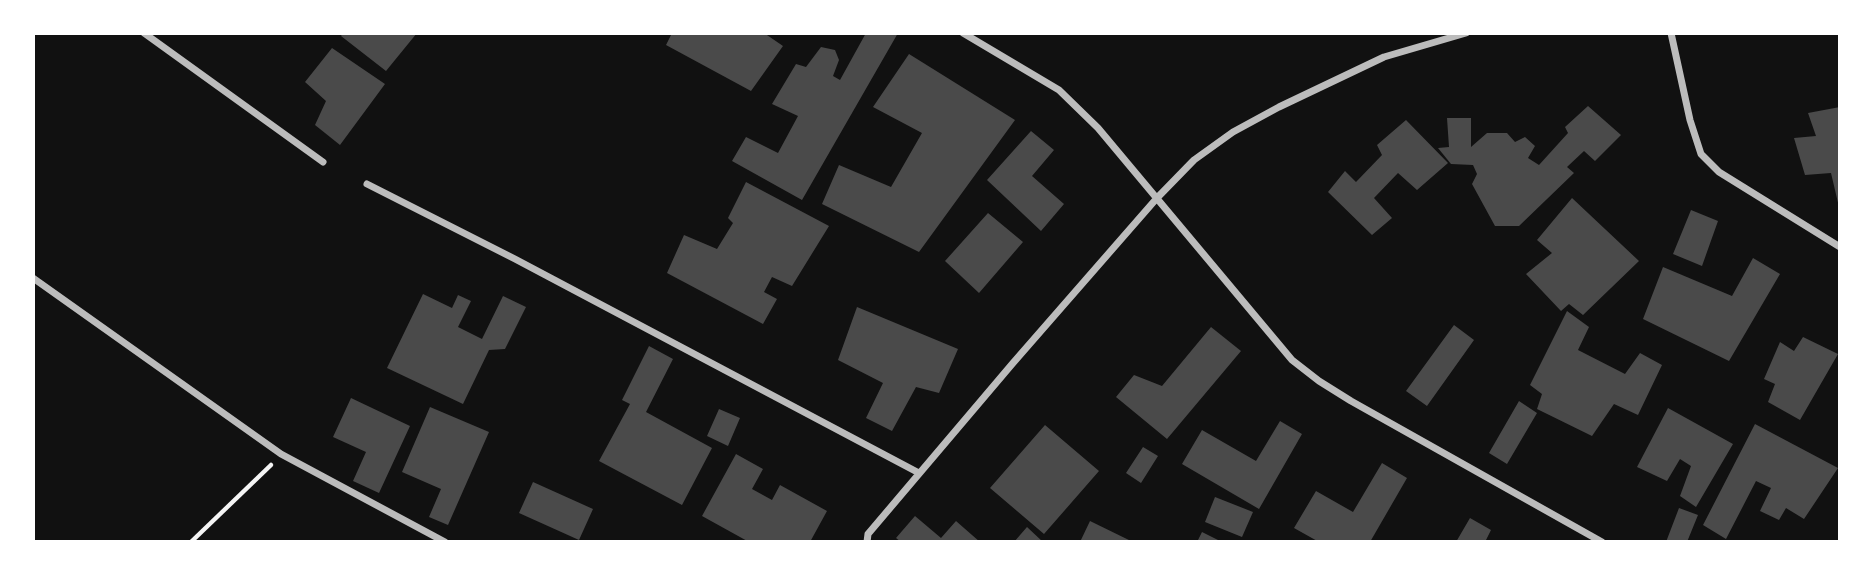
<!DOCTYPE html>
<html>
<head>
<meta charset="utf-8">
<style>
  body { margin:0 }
  #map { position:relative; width:1873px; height:575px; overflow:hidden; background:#111; font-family:Figtree,sans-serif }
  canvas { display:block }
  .frame { position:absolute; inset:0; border:35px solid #fff; pointer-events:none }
</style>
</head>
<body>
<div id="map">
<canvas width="1873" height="575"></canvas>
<div class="frame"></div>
</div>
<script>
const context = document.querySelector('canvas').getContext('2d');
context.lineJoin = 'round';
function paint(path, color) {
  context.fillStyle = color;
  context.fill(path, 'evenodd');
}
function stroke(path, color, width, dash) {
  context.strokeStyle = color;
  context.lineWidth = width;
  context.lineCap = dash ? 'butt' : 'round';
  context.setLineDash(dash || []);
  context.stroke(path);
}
paint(new Path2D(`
  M343,33H417L386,71L341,36Z
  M672,33H764L783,46L751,91L666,45Z
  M866,33H898L802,200L732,161L746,137L778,153L798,116L772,104L796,64L806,67L821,47L835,50L839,60L833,76L840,80Z
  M332,48L385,84L340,145L315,125L326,101L305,82Z
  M909,54L1015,120L919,252L822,204L839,165L891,187L922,133L873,107Z
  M1588,106L1621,135L1595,161L1584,151L1567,167L1574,173L1519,226H1495L1472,184L1477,174L1473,165L1451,164L1438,148L1449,147L1447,118H1471V147L1487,133H1507L1515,142L1525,137L1535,146L1528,158L1539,165L1568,133L1565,127Z
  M1840,107V207H1839L1831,173L1805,175L1794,138L1816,136L1808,113Z
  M1406,120L1448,163L1417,190L1398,173L1374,198L1392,218L1372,235L1328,192L1345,171L1356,182L1382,155L1377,145Z
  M1031,131L1054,150L1032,176L1064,204L1041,231L987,180Z
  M746,182L829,226L792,286L772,277L764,292L777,299L763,324L667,273L684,235L717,249L733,223L728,218Z
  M1572,198L1639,261L1583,315L1569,304L1561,311L1526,274L1552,253L1537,240Z
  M1691,210L1718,221L1702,266L1673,254Z
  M988,213L1023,242L979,293L945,261Z
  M1753,258L1780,274L1729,361L1643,319L1663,267L1732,296Z
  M423,294L452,308L458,295L471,301L458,327L482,339L503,296L526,307L505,349L489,350L463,404L387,368Z
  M857,307L958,349L939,393L916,387L892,431L866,418L883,383L838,360Z
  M1567,311L1589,327L1578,350L1625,374L1640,353L1662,365L1638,415L1614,404L1592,436L1537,409L1542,394L1530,385Z
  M1454,325L1474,340L1427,406L1406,391Z
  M1211,327L1241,351L1167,439L1116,397L1134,375L1162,386Z
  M1803,337L1838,354L1800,420L1768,402L1775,384L1764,379L1780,342L1794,351Z
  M649,346L673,359L646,412L712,448L682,505L599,461L630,404L622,400Z
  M351,398L410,426L379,493L353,481L366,452L333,437Z
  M1519,401L1537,413L1507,464L1489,453Z
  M430,407L489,432L448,525L429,517L441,489L402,472Z
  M1668,408L1733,444L1696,507L1680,496L1691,466L1680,459L1667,481L1637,467Z
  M719,409L740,418L728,446L707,436Z
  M1280,421L1302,434L1259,509L1182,464L1202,430L1256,461Z
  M1755,424L1838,468L1804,519L1786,508L1779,520L1760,511L1771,488L1756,481L1726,539L1703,525Z
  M1045,425L1099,471L1044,534L990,488Z
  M1143,447L1158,456L1141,483L1126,473Z
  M736,454L763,469L752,489L772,500L780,485L827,511L810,542H749L702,516Z
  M1382,463L1407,478L1370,542H1319L1294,528L1316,491L1353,512Z
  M533,482L593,509L579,540L519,513Z
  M1215,497L1253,512L1242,537L1205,522Z
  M1679,508L1698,515L1687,542H1666Z
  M915,516L941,538L956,521L980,542H901L896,538Z
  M1470,518L1491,530L1485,542H1456Z
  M1090,521L1133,542H1080Z
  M1027,527L1043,542H1014Z
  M1202,532L1222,542H1197Z`), '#4a4a4a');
stroke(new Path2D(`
  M191,542L271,465`), '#f5f5f5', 4.5);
stroke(new Path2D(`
  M144,33L323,162
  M963,33L1059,90L1098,128L1292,360L1319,381L1351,401L1602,542
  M1671,33L1690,120L1701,154L1719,172L1840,247
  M367,184L515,259L919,473
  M33,278L281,454L445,542
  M867,542L868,534L1013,363L1157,198L1194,160L1233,132L1279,107L1384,57L1466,33`), '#bcbcbc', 7);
</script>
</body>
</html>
